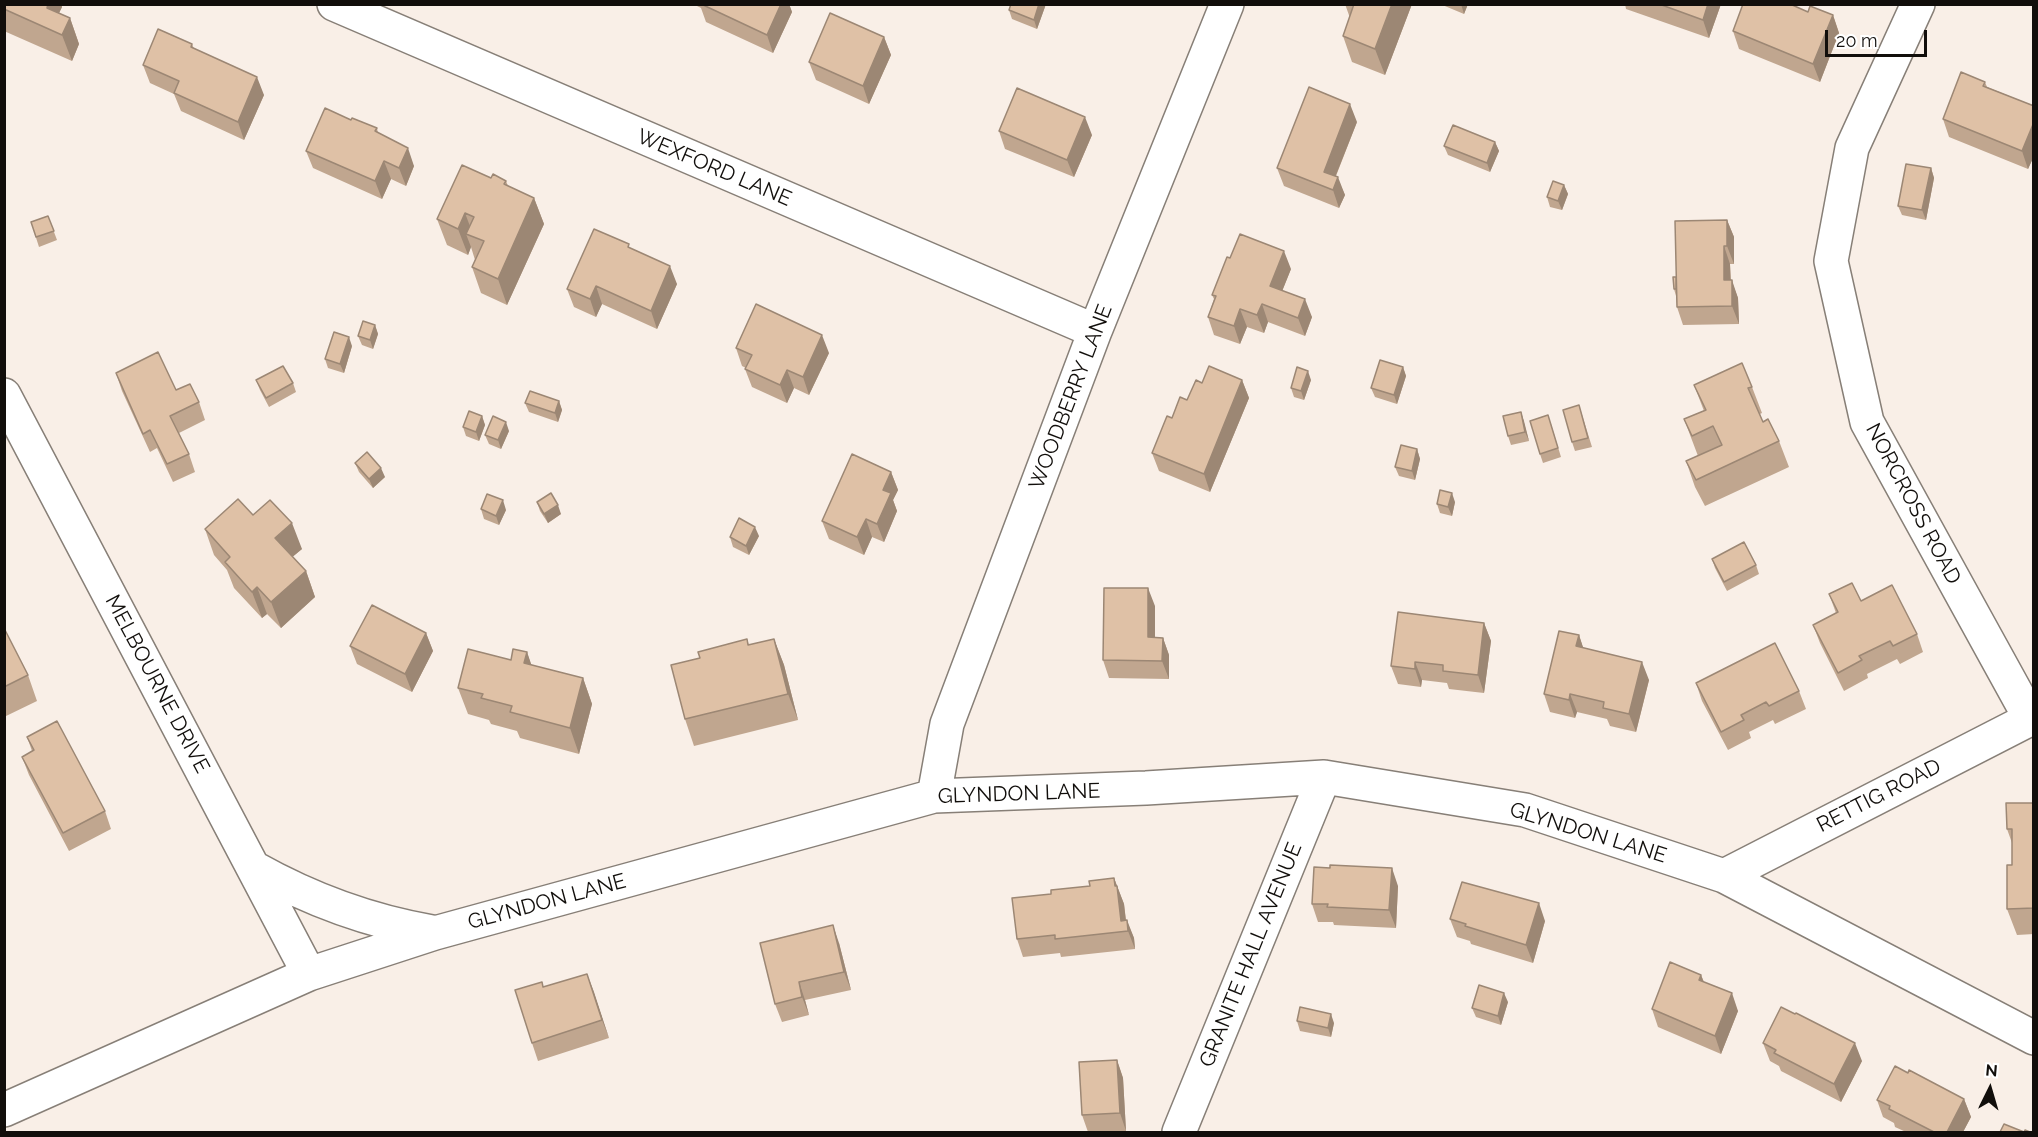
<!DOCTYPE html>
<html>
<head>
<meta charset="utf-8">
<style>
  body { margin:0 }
  #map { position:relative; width:2038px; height:1137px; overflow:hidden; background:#f9efe7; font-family:Raleway,sans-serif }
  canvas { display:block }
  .frame { position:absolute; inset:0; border:6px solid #110e0b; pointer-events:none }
  .north { position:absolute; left:1960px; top:1059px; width:60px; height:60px; -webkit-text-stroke:4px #fff; paint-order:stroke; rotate:5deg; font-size:16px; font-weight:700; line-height:24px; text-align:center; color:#110e0b }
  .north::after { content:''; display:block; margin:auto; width:21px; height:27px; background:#110e0b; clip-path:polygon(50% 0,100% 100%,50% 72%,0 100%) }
  .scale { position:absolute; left:1825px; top:30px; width:102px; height:27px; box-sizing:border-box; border:3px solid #110e0b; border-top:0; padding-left:8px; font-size:18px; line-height:21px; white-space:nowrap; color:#110e0b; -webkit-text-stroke:4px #fff; paint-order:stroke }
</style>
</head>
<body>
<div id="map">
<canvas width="2038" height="1137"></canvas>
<div class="frame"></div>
<div class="north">N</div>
<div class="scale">20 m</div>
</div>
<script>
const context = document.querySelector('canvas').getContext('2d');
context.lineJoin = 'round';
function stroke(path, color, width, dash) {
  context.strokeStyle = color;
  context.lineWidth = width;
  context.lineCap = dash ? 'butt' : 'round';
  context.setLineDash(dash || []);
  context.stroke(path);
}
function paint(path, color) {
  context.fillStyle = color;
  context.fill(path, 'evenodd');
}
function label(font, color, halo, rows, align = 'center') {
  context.font = font + ' Raleway,sans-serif';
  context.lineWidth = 5;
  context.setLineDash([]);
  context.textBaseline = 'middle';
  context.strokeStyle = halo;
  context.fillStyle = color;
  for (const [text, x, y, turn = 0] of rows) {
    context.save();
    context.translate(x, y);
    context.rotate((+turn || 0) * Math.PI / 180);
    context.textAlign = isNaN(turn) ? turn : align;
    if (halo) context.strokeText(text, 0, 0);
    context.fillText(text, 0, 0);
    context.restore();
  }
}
const minor = new Path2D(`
  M334,4L1095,331
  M1918,4L1852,148L1831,261L1867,422L2030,718
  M4,395L309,974
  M934,796L947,724L1095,331L1227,4
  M254,868C311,900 368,921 432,932
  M1724,876L2034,717
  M4,1110L309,974L435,933L934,796L1146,788L1324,777L1525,810L1724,876L2034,1038
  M1179,1132L1324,777`);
stroke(minor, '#877f77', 36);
stroke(minor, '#fff', 33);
paint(new Path2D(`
  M4,4H61L62,7L59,13L70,18L79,44L72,61L4,31Z
  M696,4H789L792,12L773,53L706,22L701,8L697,6Z
  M1011,4H1046L1037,29L1012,19L1009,10Z
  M1345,4H1412L1385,75L1352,62L1343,36L1350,18Z
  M1440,4H1468L1464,14Z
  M1625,4H1721L1709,38L1626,9Z
  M1808,12L1833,15L1839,33L1820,82L1739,49L1733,31Z
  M884,37L891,55L869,104L816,80L809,62Z
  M192,44L194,49L264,95L244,140L181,111L174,94L150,83L143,65Z
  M1985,82L1987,87L2034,106V156L2028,169L1949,137L1943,119Z
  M351,120L377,128L378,133L414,166L406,186L391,179L382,199L313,168L306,151Z
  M1357,122L1336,176L1345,195L1339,208L1284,186L1277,168Z
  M999,131L1092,135L1074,177L1005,149Z
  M1495,142L1499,151L1490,172L1448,155L1444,146Z
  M1931,168L1934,178L1926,220L1902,215L1898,206Z
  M491,178L506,181L508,186L534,198L544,224L507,305L481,293L472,267L475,260L471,247L468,255L447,245L437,219Z
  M1564,185L1568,194L1562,210L1550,207L1547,197Z
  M48,216L57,240L39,247L31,222Z
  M1727,220L1734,237V264H1730L1731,280L1738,298L1739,324L1683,325L1677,307L1676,296L1674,289L1676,277Z
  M630,248L677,284L657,329L602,304L596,317L574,307L567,289Z
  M1291,269L1282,291L1312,317L1305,336L1268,322L1264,333L1247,327L1240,344L1214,335L1208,317L1214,299L1212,295Z
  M375,325L378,334L373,349L362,345L358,336Z
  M352,346L344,373L328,368L325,359Z
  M736,348L829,353L809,395L794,388L787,403L752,387L745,369L746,368L742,366Z
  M1403,367L1406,376L1397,404L1375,397L1371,388Z
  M116,373L176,390L199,402L205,420L179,433L189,454L195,472L173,482L157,448L150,452L122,391Z
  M256,380L293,383L296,392L269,407L260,390Z
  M1242,380L1249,398L1210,492L1159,471L1152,453L1172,418L1202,383Z
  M1311,380L1304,400L1294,397L1291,388Z
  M1694,385L1752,387L1762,413L1760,414L1763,422L1779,441L1789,467L1705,506L1695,487L1686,461L1698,456L1684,419L1704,411Z
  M559,401L562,410L558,422L529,412L525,403Z
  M1579,405L1592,447L1575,451L1572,442Z
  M1521,412L1529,441L1511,445L1508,436Z
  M482,416L485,425L479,441L466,436L463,427Z
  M1551,424L1561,457L1543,463L1540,454Z
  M509,431L501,449L489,444L485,435Z
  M1417,449L1420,459L1415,480L1399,476L1395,467Z
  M355,463L385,477L373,488L359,472Z
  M891,472L898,490L893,500L897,511L884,542L872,537L864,555L829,539L822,521Z
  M537,502L561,514L548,523L540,511Z
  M1455,502L1452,516L1440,513L1437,504Z
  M481,509L506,510L499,525L484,519Z
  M253,515L302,549L292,557L306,571L315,597L281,628L267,614L262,618L234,588L227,570L214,555L205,529Z
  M759,536L749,555L733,547L730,537Z
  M1712,559L1756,565L1759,574L1727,591L1715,568Z
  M1829,594L1861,601L1917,634L1923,652L1900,664L1897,659L1867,674L1868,678L1844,691L1820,643L1813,625L1836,613Z
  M1155,606V637L1163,638L1169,655V679L1109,678L1103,660Z
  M1484,623L1491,641L1484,693L1449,689L1447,683L1422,680L1421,687L1398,684L1391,666Z
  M4,628L28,675L37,701L4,717Z
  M426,633L433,651L412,692L357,664L350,646Z
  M1579,635L1583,648L1649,680L1636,732L1610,726L1607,719L1577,712L1575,718L1550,712L1544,694Z
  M747,639L749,645L774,639L784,665L798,720L694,746L685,719L700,658Z
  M527,652L531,665L583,678L592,704L579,754L520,738L517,731L491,724L489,720L468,714L458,688Z
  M1696,683L1799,691L1806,709L1775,724L1773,720L1749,732L1751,738L1728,750L1702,701Z
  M27,737L105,811L111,829L69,851L29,775L22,757L32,751Z
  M2034,803V934L2017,935L2007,909L2012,865V843L2007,829Z
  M1114,878L1124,904L1126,920L1134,938L1135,949L1061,957L1060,953L1023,957L1017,939L1051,894L1090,886Z
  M1398,886L1396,928L1334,925L1333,922H1318L1312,904Z
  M1450,919L1545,921L1533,963L1471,944L1470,941L1457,937Z
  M839,943L851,990L805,1000L809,1015L782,1022L775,1004Z
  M587,974L609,1038L538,1061L532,1043L544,987Z
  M1701,975L1704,982L1738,1011L1721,1054L1658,1027L1652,1009Z
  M1508,1002L1501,1025L1476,1017L1472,1008Z
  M1297,1021L1334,1023L1331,1037L1300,1031Z
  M1763,1043L1862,1061L1841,1102L1781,1071L1779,1066L1770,1061Z
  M1117,1060L1123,1078L1126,1131L1088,1132L1082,1115Z
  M1908,1073L1964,1099L1971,1117L1963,1132H1906L1895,1127L1894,1123L1883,1117L1877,1100Z`), '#c0a68f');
paint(new Path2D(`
  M45,4H61L62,7L55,21L57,32Z
  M781,4H789L792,12L773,53L767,35Z
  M1039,4H1046L1037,29L1034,20Z
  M1392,4H1412L1385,75L1375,49Z
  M1461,4H1468L1464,14Z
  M1708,4H1721L1709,38L1703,20Z
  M1833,15L1839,33L1820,82L1813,64Z
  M70,18L79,44L72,61L62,35Z
  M884,37L891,55L869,104L863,86Z
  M257,77L264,95L244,140L238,122Z
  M1350,104L1357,122L1330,190L1324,172Z
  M1085,117L1092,135L1074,177L1067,160Z
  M2034,122V156L2028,169L2022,151Z
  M1495,142L1499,151L1490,172L1487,163Z
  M408,148L414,166L406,186L399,168Z
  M384,161L391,179L382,199L375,181Z
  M1931,168L1934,178L1926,220L1922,210Z
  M1338,177L1345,195L1339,208L1333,190Z
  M1564,185L1568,194L1562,210L1558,201Z
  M534,198L544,224L507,305L498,279Z
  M465,213L474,237L466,234L471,247L468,255L458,229Z
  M1727,220L1734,237V264L1727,246Z
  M1724,246L1730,264L1731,298L1724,280Z
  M1284,251L1291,269L1277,304L1270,286Z
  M670,266L677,284L657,329L651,311Z
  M1732,280L1738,298L1739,324L1732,306Z
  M596,286L602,304L596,317L590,299Z
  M1305,299L1312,317L1305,336L1298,318Z
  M1262,304L1268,322L1264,333L1257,315Z
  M1240,309L1247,327L1240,344L1234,326Z
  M375,325L378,334L373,349L370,340Z
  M822,335L829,353L809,395L803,377Z
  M349,337L352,346L344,373L340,364Z
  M1403,367L1406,376L1397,404L1394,395Z
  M787,370L794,388L787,403L780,385Z
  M1308,371L1311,380L1304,400L1301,391Z
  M1242,380L1249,398L1210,492L1204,474Z
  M559,401L562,410L558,422L555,413Z
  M1521,412L1524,421L1529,441L1525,432Z
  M482,416L485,425L479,441L476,432Z
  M506,422L509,431L501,449L498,440Z
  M1417,449L1420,459L1415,480L1412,471Z
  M381,468L385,477L373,488L369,479Z
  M891,472L898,490L893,500L897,511L884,542L877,524L883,490Z
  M1452,493L1455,502L1452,516L1448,507Z
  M503,500L506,510L499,525L496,516Z
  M558,505L561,514L548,523L544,514Z
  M866,519L872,537L864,555L857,537Z
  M292,523L302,549L284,564L275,538Z
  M755,527L759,536L749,555L746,546Z
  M306,571L315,597L281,628L271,602Z
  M257,587L267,614L262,618L252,592Z
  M1148,588L1155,606V655L1148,637Z
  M1484,623L1491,641L1484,693L1478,675Z
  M426,633L433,651L412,692L405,674Z
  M1579,635L1585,653L1576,646Z
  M1163,638L1169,655V679L1162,661Z
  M774,639L784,665L798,720L788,694Z
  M527,652L536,678L524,663Z
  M1415,662L1422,680L1421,687L1415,669Z
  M1642,662L1649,680L1636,732L1629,714Z
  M583,678L592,704L579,754L570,728Z
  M1570,694L1577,712L1575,718L1569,700Z
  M1392,868L1398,886L1396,928L1389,910Z
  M1114,878L1124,904L1127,931L1121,921Z
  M1539,903L1545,921L1533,963L1526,945Z
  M1127,920L1134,938L1135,949L1128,931Z
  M833,925L839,943L851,990L844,972Z
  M587,974L594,992L609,1038L602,1020Z
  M1701,975L1708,993L1699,980Z
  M799,982L805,1000L809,1015L802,997Z
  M1504,993L1508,1002L1501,1025L1498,1016Z
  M1732,993L1738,1011L1721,1054L1715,1036Z
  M1331,1014L1334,1023L1331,1037L1328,1028Z
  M1855,1043L1862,1061L1841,1102L1834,1084Z
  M1117,1060L1123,1078L1126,1131L1120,1113Z
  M1964,1099L1971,1117L1963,1132H1947Z`), '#9c8774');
const building = new Path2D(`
  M4,4H48L47,8L70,18L62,35L4,9Z
  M701,4H781L767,35Z
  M1011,4H1039L1034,20L1009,10Z
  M1354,4H1392L1375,49L1343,36Z
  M1659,4H1708L1703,20Z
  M1743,4H1790L1808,12L1810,6L1833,15L1813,64L1733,31Z
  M830,13L884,37L863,86L809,62Z
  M158,29L192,44L191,47L257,77L238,122L174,93L179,81L143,65Z
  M1961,72L1985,82L1983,86L2034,106V122L2022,151L1943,119Z
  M1309,87L1350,104L1324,172L1338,177L1333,190L1277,168Z
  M1017,88L1085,117L1067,160L999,131Z
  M325,108L351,120L352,118L377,128L375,131L408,148L399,168L384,161L375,181L306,151Z
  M1453,125L1495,142L1487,163L1444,146Z
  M1906,164L1931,168L1922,210L1898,206Z
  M462,165L491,178L493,174L506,181L504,184L534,198L498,279L472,267L484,241L466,234L474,217L465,213L458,229L437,219Z
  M1553,181L1564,185L1558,201L1547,197Z
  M48,216L54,231L36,237L31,222Z
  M1727,220V246H1724V280H1732V306L1677,307L1675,221Z
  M594,229L629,244L628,247L670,266L651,311L596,286L590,299L567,289Z
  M1240,234L1284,251L1270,286L1305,299L1298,318L1262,304L1257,315L1240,309L1234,326L1208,317L1216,296L1212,295L1227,257L1230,258Z
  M1673,277H1676V289H1674Z
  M756,304L822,335L803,377L787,370L780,385L745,369L752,355L736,348Z
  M363,321L375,325L370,340L358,336Z
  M334,332L349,337L340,364L325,359Z
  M158,352L176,390L190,384L199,402L170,416L189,454L167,464L150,430L143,434L116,373Z
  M1380,360L1403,367L1394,395L1371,388Z
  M1742,363L1752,387L1748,388L1763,422L1768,419L1779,441L1696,480L1686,461L1722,445L1713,426L1692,436L1684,419L1706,410L1694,385Z
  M283,366L293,383L266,398L256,380Z
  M1209,366L1242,380L1204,474L1152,453L1167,416L1172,418L1180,397L1187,400L1196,380L1202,383Z
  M1297,367L1308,371L1301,391L1291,388Z
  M530,391L559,401L555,413L525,403Z
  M1579,405L1588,438L1572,442L1563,410Z
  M469,411L482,416L476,432L463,427Z
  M1521,412L1525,432L1508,436L1503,416Z
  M1548,415L1558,448L1540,454L1530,421Z
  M493,416L506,422L498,440L485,435Z
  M1401,445L1417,449L1412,471L1395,467Z
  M367,452L381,468L369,479L355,463Z
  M852,454L891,472L883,490L891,493L877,524L866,519L857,537L822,521Z
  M1440,490L1452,493L1448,507L1437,504Z
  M551,493L558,505L544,514L537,502Z
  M487,494L503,500L496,516L481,509Z
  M238,499L253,515L270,500L292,523L275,538L306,571L271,602L257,587L252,592L225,562L230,557L205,529Z
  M739,518L755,527L746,546L730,537Z
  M1744,542L1756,565L1724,582L1712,559Z
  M1852,583L1861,601L1892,585L1917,634L1893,646L1890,641L1859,656L1862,660L1838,673L1813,625L1838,612L1829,594Z
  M1104,588H1148V637L1163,638L1162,661L1103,660Z
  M372,605L426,633L405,674L350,646Z
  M1398,612L1484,623L1478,675L1443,671V665L1415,662V669L1391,666Z
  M4,628L28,675L4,687Z
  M1559,631L1579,635L1576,646L1642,662L1629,714L1603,708L1604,702L1570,694L1569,700L1544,694Z
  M747,639L748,645L774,639L788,694L685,719L671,665L700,658L698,652Z
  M1775,643L1799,691L1769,706L1766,702L1741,715L1744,720L1721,732L1696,683Z
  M468,649L511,660L513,649L527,652L524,663L583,678L570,728L510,712L512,706L481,698L483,694L458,688Z
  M57,721L105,811L63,833L22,757L34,750L27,737Z
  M2006,803H2034V908L2007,909V865H2012V829H2007Z
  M1330,865L1392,868L1389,910L1327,907L1328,904H1312L1314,867L1330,868Z
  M1114,878L1115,886H1117L1121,921L1127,920L1128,931L1055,939V935L1017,939L1012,898L1051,894V890L1090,886L1089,881Z
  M1462,882L1539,903L1526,945L1465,926L1466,924L1450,919Z
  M833,925L844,972L799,982L802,997L775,1004L760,943Z
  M1670,962L1701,975L1699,980L1732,993L1715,1036L1652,1009Z
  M587,974L602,1020L532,1043L515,990L542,982L543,987Z
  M1479,985L1504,993L1498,1016L1472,1008Z
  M1300,1007L1331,1014L1328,1028L1297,1021Z
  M1781,1007L1795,1014L1796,1013L1855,1043L1834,1084L1774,1053L1776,1050L1763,1043Z
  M1117,1060L1120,1113L1082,1115L1079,1062Z
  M1895,1066L1908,1073L1909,1070L1964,1099L1947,1132H1934L1889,1109L1890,1106L1877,1100Z
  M2004,1124L2024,1132L2025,1130L2030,1132H2000Z`);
paint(building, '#dfc1a6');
stroke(building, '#9c8774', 1.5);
label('21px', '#110e0b', '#fff', [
  ["WEXFORD LANE",714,168,23],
  ["WOODBERRY LANE",1071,397,-69],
  ["NORCROSS ROAD",1913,504,62],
  ["MELBOURNE DRIVE",157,684,62],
  ["GLYNDON LANE",1019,794,-2],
  ["RETTIG ROAD",1879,796,-27],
  ["GLYNDON LANE",1588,833,17],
  ["GLYNDON LANE",547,902,-15],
  ["GRANITE HALL AVENUE",1251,955,-68]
]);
</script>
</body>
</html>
